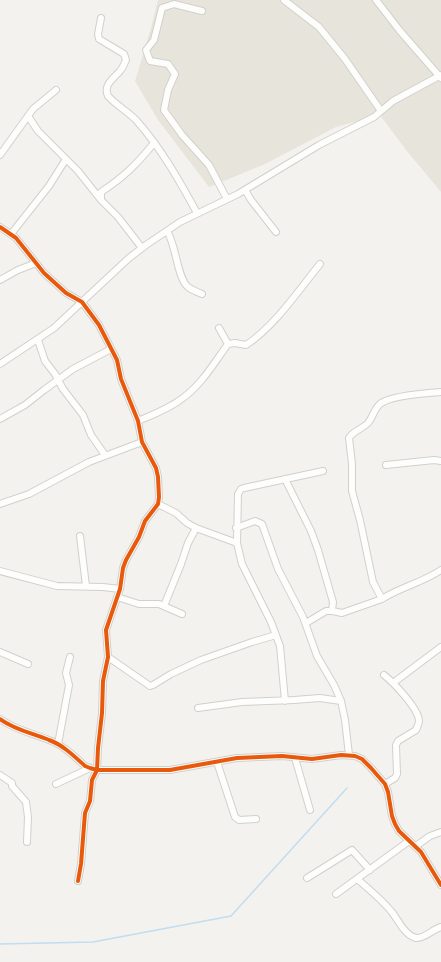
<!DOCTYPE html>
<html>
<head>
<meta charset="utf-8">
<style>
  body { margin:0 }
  canvas { display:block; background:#f4f2ee }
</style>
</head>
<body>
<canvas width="441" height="962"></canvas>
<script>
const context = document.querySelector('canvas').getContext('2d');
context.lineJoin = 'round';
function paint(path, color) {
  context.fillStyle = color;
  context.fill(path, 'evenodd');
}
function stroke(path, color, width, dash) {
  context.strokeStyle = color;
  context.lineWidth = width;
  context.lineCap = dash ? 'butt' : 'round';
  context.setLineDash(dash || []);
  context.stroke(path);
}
paint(new Path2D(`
  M158,0H441V192L406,150L380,115L336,127L263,165L209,187L158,120L135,81L151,28Z`), '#e7e4dc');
stroke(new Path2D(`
  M0,944L93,942L231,916L347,788`), '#c0ddf1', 1.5);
const minor = new Path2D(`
  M284,0L319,27L345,59L381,111
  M376,0L400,31L441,78
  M202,11L174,4L162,8L154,40L146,50L150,61L168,64L175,74L168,90L164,110L182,135L209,165L227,199
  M101,18L98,34L99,39L124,54L126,60C124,64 123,68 120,71C113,79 103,85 108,96C116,105 127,111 136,120C161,148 179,180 197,213
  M28,116L38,131L78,171L101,200
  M0,155L33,109L56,90
  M245,190L251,200L276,232
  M0,227L16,238L44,273L66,293L82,302L99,325L117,360L121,379L138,421L142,442L156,468L158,477L159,497L158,504L145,521L139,537L126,560L123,568L120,589L106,630L108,657L103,681L102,713L98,748L97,770L92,780L90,801L85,813L81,864L78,881
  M167,231C176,244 177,278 188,287C192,290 197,292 202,294
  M11,234L49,186L66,159
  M142,248L118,217L101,200V192C124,177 137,164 154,143
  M0,280L18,270L36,263
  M38,340L45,361L55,374L63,389L83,415L91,435L105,455
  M228,344L235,343L246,345C274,327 299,290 320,264
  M0,364L54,328L129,258L146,245L180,222L238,194L319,145L374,117L393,101L441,75
  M441,392C427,393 389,396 380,404C374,409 373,417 368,423C362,429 353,431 349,438L352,464V491L360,520L373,582L382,599C400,587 422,583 441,570
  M0,419L25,405L44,390L73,369L111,349
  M138,421C152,415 168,409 180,400C201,386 214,363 228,344L219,328
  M386,465L434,460L441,461
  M285,479L311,531L318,550L333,602L332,611
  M0,504L29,494L89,462L142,442
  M158,504L176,513L187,523L196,528L237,543
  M236,528L255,521L262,524L278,569L303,617L317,656L334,685L341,701L345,720L349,755
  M80,536L86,586
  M0,571L57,586L103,587L120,589
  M117,597L139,604H159L182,614
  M164,606L181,564L188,543L196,528
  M306,623L326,611H332L342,613L382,599
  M0,652L28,664
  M108,657L150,686L153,685L171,674L201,660L252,642L276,635
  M384,675C393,682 419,709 419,721C419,724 417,727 416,730L398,741L396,745L397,774L395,778L385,784
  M393,683L441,647
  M285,701L280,646L271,622L242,564L237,543L238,494L241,489L244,488L323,471
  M198,708L242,702L294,700L320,698L341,701
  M0,719C15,730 32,733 49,740C63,745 74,756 85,766L90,768L97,770H170L237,758L282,756L312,759L341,755L355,756L362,759L371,768L385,784L388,792L392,816L395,824L399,831L421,852L441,885
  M58,744L69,685L66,673L70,657
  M295,758L310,810
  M217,762L235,817L239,820L256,819
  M0,775L12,783V786L26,802L28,817L27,842
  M56,784L90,768
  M416,846L430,836L441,832
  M307,878L352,850L370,870
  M357,879C369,889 381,899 391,911C398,919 404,935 416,938C424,939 433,929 441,927
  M336,894L409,841`);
stroke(minor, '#d2d0cb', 8);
stroke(minor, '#fdfdfc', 6);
stroke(new Path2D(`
  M0,227L16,238L44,273L66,293L82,302L99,325L117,360L121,379L138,421L142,442L156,468L158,477L159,497L158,504L145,521L139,537L126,560L123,568L120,589L106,630L108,657L103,681L102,713L98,748L97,770L92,780L90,801L85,813L81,864L78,881
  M0,719C15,730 32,733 49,740C63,745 74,756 85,766L90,768L97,770H170L237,758L282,756L312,759L341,755L355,756L362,759L371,768L385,784L388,792L392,816L395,824L399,831L421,852L441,885`), '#e8590c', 4);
</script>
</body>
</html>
